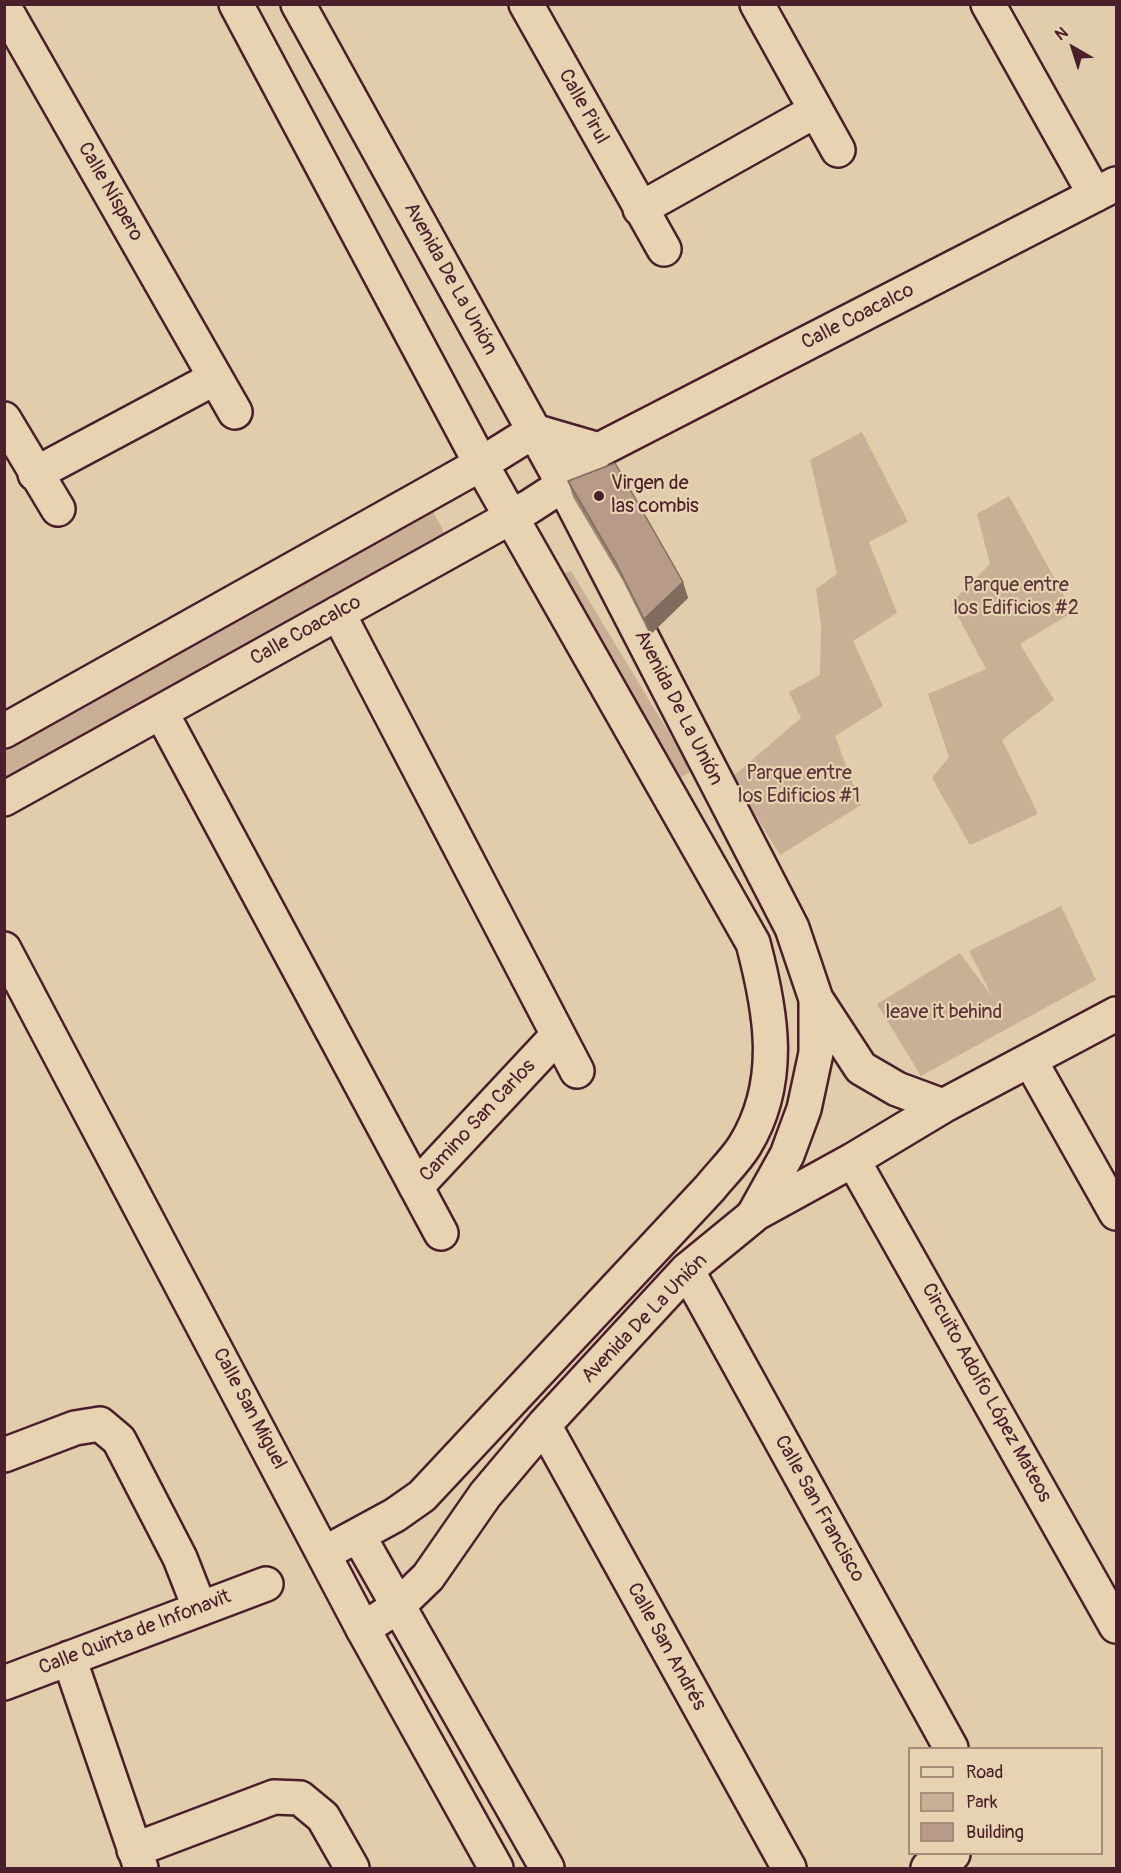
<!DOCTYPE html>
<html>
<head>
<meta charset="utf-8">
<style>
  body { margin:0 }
  #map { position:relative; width:1121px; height:1873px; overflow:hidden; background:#e1ccac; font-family:Pangolin,sans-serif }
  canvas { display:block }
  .frame { position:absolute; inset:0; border:6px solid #4a1f2b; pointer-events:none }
  .legend { position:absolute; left:908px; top:1747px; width:195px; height:108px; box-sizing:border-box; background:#e7d3b1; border:2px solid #a88b7b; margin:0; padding:8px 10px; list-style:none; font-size:18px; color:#4a1f2b }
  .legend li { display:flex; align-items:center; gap:12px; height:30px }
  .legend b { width:30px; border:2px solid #a88b7b }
  .north { position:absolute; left:1043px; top:18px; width:60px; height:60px; -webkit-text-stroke:4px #e7d3b1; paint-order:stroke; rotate:321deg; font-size:16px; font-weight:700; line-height:24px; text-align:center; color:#4a1f2b }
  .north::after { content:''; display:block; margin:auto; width:21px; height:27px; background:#4a1f2b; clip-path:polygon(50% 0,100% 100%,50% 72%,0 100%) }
</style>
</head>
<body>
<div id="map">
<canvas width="1121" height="1873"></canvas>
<div class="frame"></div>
<ul class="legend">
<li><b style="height:8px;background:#e7d3b1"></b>Road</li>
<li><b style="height:16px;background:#c8af96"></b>Park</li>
<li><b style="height:16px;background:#b79b88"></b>Building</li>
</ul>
<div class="north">N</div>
</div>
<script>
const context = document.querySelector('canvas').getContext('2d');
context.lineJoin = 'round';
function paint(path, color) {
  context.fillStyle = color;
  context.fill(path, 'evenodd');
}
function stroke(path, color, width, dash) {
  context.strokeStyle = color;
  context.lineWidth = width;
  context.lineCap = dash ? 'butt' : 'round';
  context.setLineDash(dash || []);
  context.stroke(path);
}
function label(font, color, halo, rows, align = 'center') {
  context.font = font + ' Pangolin,sans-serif';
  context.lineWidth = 4.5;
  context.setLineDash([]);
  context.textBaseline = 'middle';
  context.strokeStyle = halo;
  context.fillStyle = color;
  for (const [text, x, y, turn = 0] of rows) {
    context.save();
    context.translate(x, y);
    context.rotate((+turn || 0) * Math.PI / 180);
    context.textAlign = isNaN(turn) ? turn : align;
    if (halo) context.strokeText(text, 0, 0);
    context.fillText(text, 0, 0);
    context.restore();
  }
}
paint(new Path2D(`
  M862,432L908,522L869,542L897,613L853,641L883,706L835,736L861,805L780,855L732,777L801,718L789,692L820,675L821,625L816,589L837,574L810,460Z
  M1009,496L1073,612L1020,644L1054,700L1002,740L1038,814L970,845L932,778L949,757L928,694L986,669L951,603L990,564L977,514Z
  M431,507L447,538L5,781V741Z
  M571,571L692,771L670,784L548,579Z
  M1061,906L1096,980L921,1076L877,1004L960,953L993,998L969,951Z`), '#c8af96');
const street = new Path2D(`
  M236,4L481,464L753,943C771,1011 784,1081 745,1145C736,1160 721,1174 710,1188L422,1496L395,1515L325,1553
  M298,4L554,467L792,928L816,999V1053L804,1109L787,1155L753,1216L687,1270L544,1425L485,1495L428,1577L397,1607L363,1629
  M526,4L664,249
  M757,4L838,150
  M988,4L1095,195
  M4,7L235,412
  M640,209L815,111
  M4,419L58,509
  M35,474L215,378
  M338,613L577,1071
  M161,712L441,1233
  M4,731L481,464L534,431L599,450
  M4,799L529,507L563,485L599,450L1116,184
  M816,999L861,1068L897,1089L943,1106
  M1031,1062L1116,1213
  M853,1160L1116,1626
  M416,1187L557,1036
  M753,1215L853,1160L943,1106L1116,1014
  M687,1270L951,1748
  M544,1425L789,1868
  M4,1455L75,1428L100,1424L119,1440L180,1558L200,1609
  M358,1535L547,1868
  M69,1658L141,1868
  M4,1683L266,1584
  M134,1850L274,1797L300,1798L323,1817L352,1868
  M928,1868L953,1854`);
const secondary = new Path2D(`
  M4,949L363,1629L496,1868`);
stroke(street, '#4a1f2b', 38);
stroke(secondary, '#4a1f2b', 38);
stroke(street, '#e7d3b1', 33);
stroke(secondary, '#e7d3b1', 33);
paint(new Path2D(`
  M568,481L683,582L688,598L650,635L623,581L573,497Z`), '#9d8575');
paint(new Path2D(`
  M683,582L688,598L650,635L644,619Z`), '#806c5f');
const building = new Path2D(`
  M615,463L683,582L644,619L617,565L568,481Z`);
paint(building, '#b79b88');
stroke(building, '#806c5f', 1.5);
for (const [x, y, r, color] of [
  [599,496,6,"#4a1f2b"]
]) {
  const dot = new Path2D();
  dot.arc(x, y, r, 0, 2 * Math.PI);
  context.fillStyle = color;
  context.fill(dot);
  stroke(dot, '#e7d3b1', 2);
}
label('20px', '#4a1f2b', '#e7d3b1', [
  ["Calle Pirul",583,107,61],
  ["Calle Níspero",110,192,60],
  ["Avenida De La Unión",450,279,61],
  ["Calle Coacalco",858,317,-27],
  ["Calle Coacalco",306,631,-29],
  ["Avenida De La Unión",678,708,63],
  ["Camino San Carlos",478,1121,-47],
  ["Avenida De La Unión",645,1319,-46],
  ["Circuito Adolfo López Mateos",986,1393,61],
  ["Calle San Miguel",249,1409,62],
  ["Calle San Francisco",819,1509,61],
  ["Calle Quinta de Infonavit",135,1633,-21],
  ["Calle San Andrés",666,1647,61]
]);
label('20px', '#4a1f2b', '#e7d3b1', [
  ["Virgen de",611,484],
  ["las combis",611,507]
], 'left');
label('20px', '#5d353b', '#e7d3b1', [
  ["Parque entre",1016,586],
  ["los Edificios #2",1016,609],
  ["Parque entre",799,774],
  ["los Edificios #1",799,797],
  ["leave it behind",944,1013]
]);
</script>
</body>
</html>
